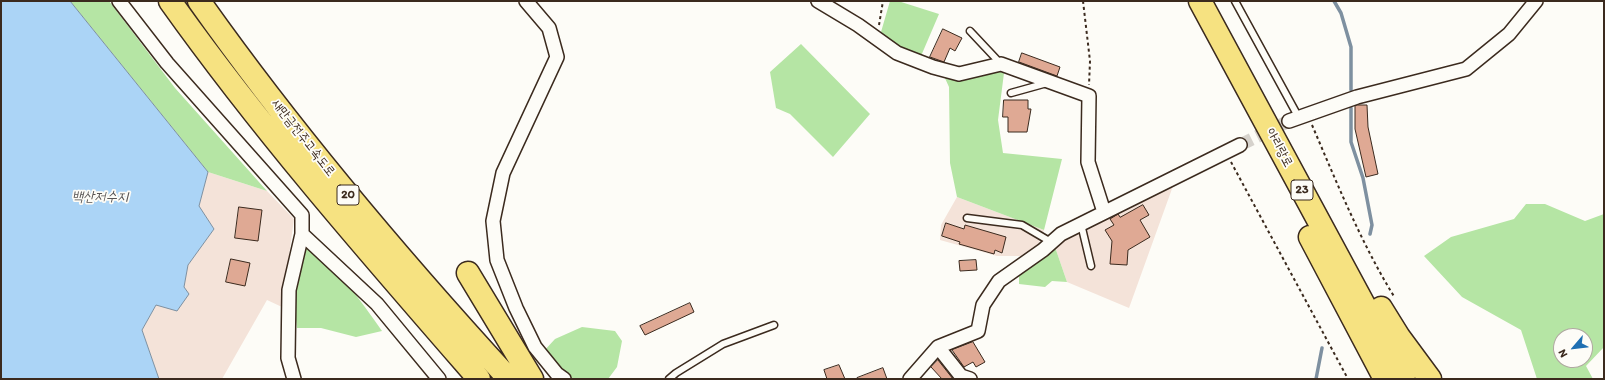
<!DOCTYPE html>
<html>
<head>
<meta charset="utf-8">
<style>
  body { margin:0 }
  #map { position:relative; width:1605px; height:380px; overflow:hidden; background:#fdfcf7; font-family:Itim,sans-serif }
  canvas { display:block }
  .frame { position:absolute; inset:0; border:2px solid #3b2a1e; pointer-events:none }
  .north { position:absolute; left:1553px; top:328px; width:40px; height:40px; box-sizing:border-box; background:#fdfcf7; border:1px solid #afa8a0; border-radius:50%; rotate:242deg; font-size:11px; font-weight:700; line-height:16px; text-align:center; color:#3b2a1e }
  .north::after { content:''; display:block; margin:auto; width:14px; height:18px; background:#1f6fb2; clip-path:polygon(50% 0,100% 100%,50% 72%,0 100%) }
</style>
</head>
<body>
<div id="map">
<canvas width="1605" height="380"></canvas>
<div class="frame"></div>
<div class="north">N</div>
</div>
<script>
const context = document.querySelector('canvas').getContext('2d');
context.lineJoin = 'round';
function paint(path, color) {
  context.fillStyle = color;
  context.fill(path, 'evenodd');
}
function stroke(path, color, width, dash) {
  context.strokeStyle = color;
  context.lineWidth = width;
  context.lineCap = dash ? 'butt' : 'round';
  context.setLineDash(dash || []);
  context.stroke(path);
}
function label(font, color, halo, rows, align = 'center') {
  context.font = font + ' Itim,"Poor Story",sans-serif';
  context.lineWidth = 3.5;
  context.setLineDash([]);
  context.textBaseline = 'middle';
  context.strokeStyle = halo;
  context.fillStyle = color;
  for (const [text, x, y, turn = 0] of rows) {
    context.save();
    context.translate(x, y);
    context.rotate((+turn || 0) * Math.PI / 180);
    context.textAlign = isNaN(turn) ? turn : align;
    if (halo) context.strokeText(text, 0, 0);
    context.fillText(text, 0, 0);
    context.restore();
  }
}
paint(new Path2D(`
  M208,172L267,191L294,219L282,307L267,300L222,379H159L142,330L156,305L184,287L188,265L214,229L199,206Z
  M1173,186L1129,308L1067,282L1055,247L1074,233Z
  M957,197L1044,230L1036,250L1021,256H997L940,240L941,225Z`), '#f4e3d9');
paint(new Path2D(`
  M70,1H109L175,88L267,191L208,172Z
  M890,1H898L939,14L921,56L885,41L881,32Z
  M801,44L870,114L833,157L790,114L776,108L770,72Z
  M1000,68L1004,73L998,120L1003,153L1062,159L1044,230L957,197L950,163L949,87L944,76Z
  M1526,204H1545L1585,221L1604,214V347L1586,366L1593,379H1537L1521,330L1462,297L1424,256L1451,237L1514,219ZM1561,336H1585V360H1561Z
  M306,240C335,266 360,299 382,331L356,337L321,328H297L293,295Z
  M1055,247L1067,282L1052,281L1045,287L1019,284V273Z
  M582,327L615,331L622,341L617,367L608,379H572L561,371L543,352L555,339Z`), '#b5e5a4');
const water = new Path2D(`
  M1,1H70L208,172L199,206L214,229L188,265L184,287L189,294L177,311L156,305L142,330L159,379H1Z`);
paint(water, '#abd4f6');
stroke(water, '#7e90a0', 1);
stroke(new Path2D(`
  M1334,1L1341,13L1351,47V90
  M1351,108V142L1363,178L1372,225L1370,234
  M1316,379L1322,348`), '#7e90a0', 3.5);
const building = new Path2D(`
  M943,29L962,38L955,51L950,48L944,62L930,57Z
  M1022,53L1060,67L1057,76L1019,62Z
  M1004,100H1028V109H1031L1027,132H1008V117H1003Z
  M1358,105H1367L1368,127L1378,174L1366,177L1355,129V106Z
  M1143,205L1149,215L1140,220L1150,237L1128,250L1127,265L1110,264L1112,241L1105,230L1114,225L1110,219L1118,214L1120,217Z
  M239,207L262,210L258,241L235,238Z
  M946,223L964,229L965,225L1006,237L1002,253L995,250L994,254L959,244L960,242L942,236Z
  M231,259L250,263L245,286L226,282Z
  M976,260L977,270L960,271L959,261Z
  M690,303L694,312L645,335L640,326Z
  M973,342L985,362L976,367L973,362L964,367L952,350Z
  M938,360L953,379H942L931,367Z
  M839,365L845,379H827L824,370Z
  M883,368L887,379H857V378Z`);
paint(building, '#dfa994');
stroke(building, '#3b2a1e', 1);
stroke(new Path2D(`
  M1240,145L1289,121`), '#d6d2cc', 13, [13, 6]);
const lane = new Path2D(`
  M1235,1L1299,118
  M970,31L1001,64
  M1011,93L1047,83
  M967,218L1022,225L1051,242
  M1081,224L1091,266
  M669,379L676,373L723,344L774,325`);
const street = new Path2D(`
  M119,1L167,63L302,215V234L377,304L439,379
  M526,1L549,28L557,57L503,173L493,221L497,260L516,308L535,347L557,374L564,379
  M818,1L858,25L897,53L933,67L959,74L1001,64L1089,96L1088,162L1104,212
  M1289,121L1357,97L1466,69L1509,34L1536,1
  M938,347L961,376L970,379
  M294,379L288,358L289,290L302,234
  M910,379L938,347L978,331L983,305L999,281L1043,250L1061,234L1240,145`);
const highway = new Path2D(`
  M170,1C264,133 372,256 479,379
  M199,1C293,134 399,259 509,379
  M1200,1L1404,379
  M1310,237L1385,379
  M468,273L532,379
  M1381,308L1399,337L1430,379`);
stroke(lane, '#3b2a1e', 9);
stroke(street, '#3b2a1e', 16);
stroke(highway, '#3b2a1e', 25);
stroke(new Path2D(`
  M1083,1L1090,61L1089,85
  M879,25L883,1
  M1312,125C1337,183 1361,243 1395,298
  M1231,162L1348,379`), '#3b2a1e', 2, [3, 3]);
stroke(lane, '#fdfcf7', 6);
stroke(street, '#fdfcf7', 13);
stroke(highway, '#f6e281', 22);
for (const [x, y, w] of [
  [1302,190,22],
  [348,195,22]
]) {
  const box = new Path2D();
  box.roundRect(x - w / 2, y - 10, w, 20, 3);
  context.fillStyle = '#fdfcf7';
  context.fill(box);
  stroke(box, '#3b2a1e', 1);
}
label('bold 12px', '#3b2a1e', null, [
  ["23",1302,190],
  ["20",348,195]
]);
label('13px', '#3b2a1e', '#fdfcf7', [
  ["새만금전주고속도로",303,138,52],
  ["아리랑로",1279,148,62]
]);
label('italic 14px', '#575454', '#fdfcf7', [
  ["백산저수지",100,197]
]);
</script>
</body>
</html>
